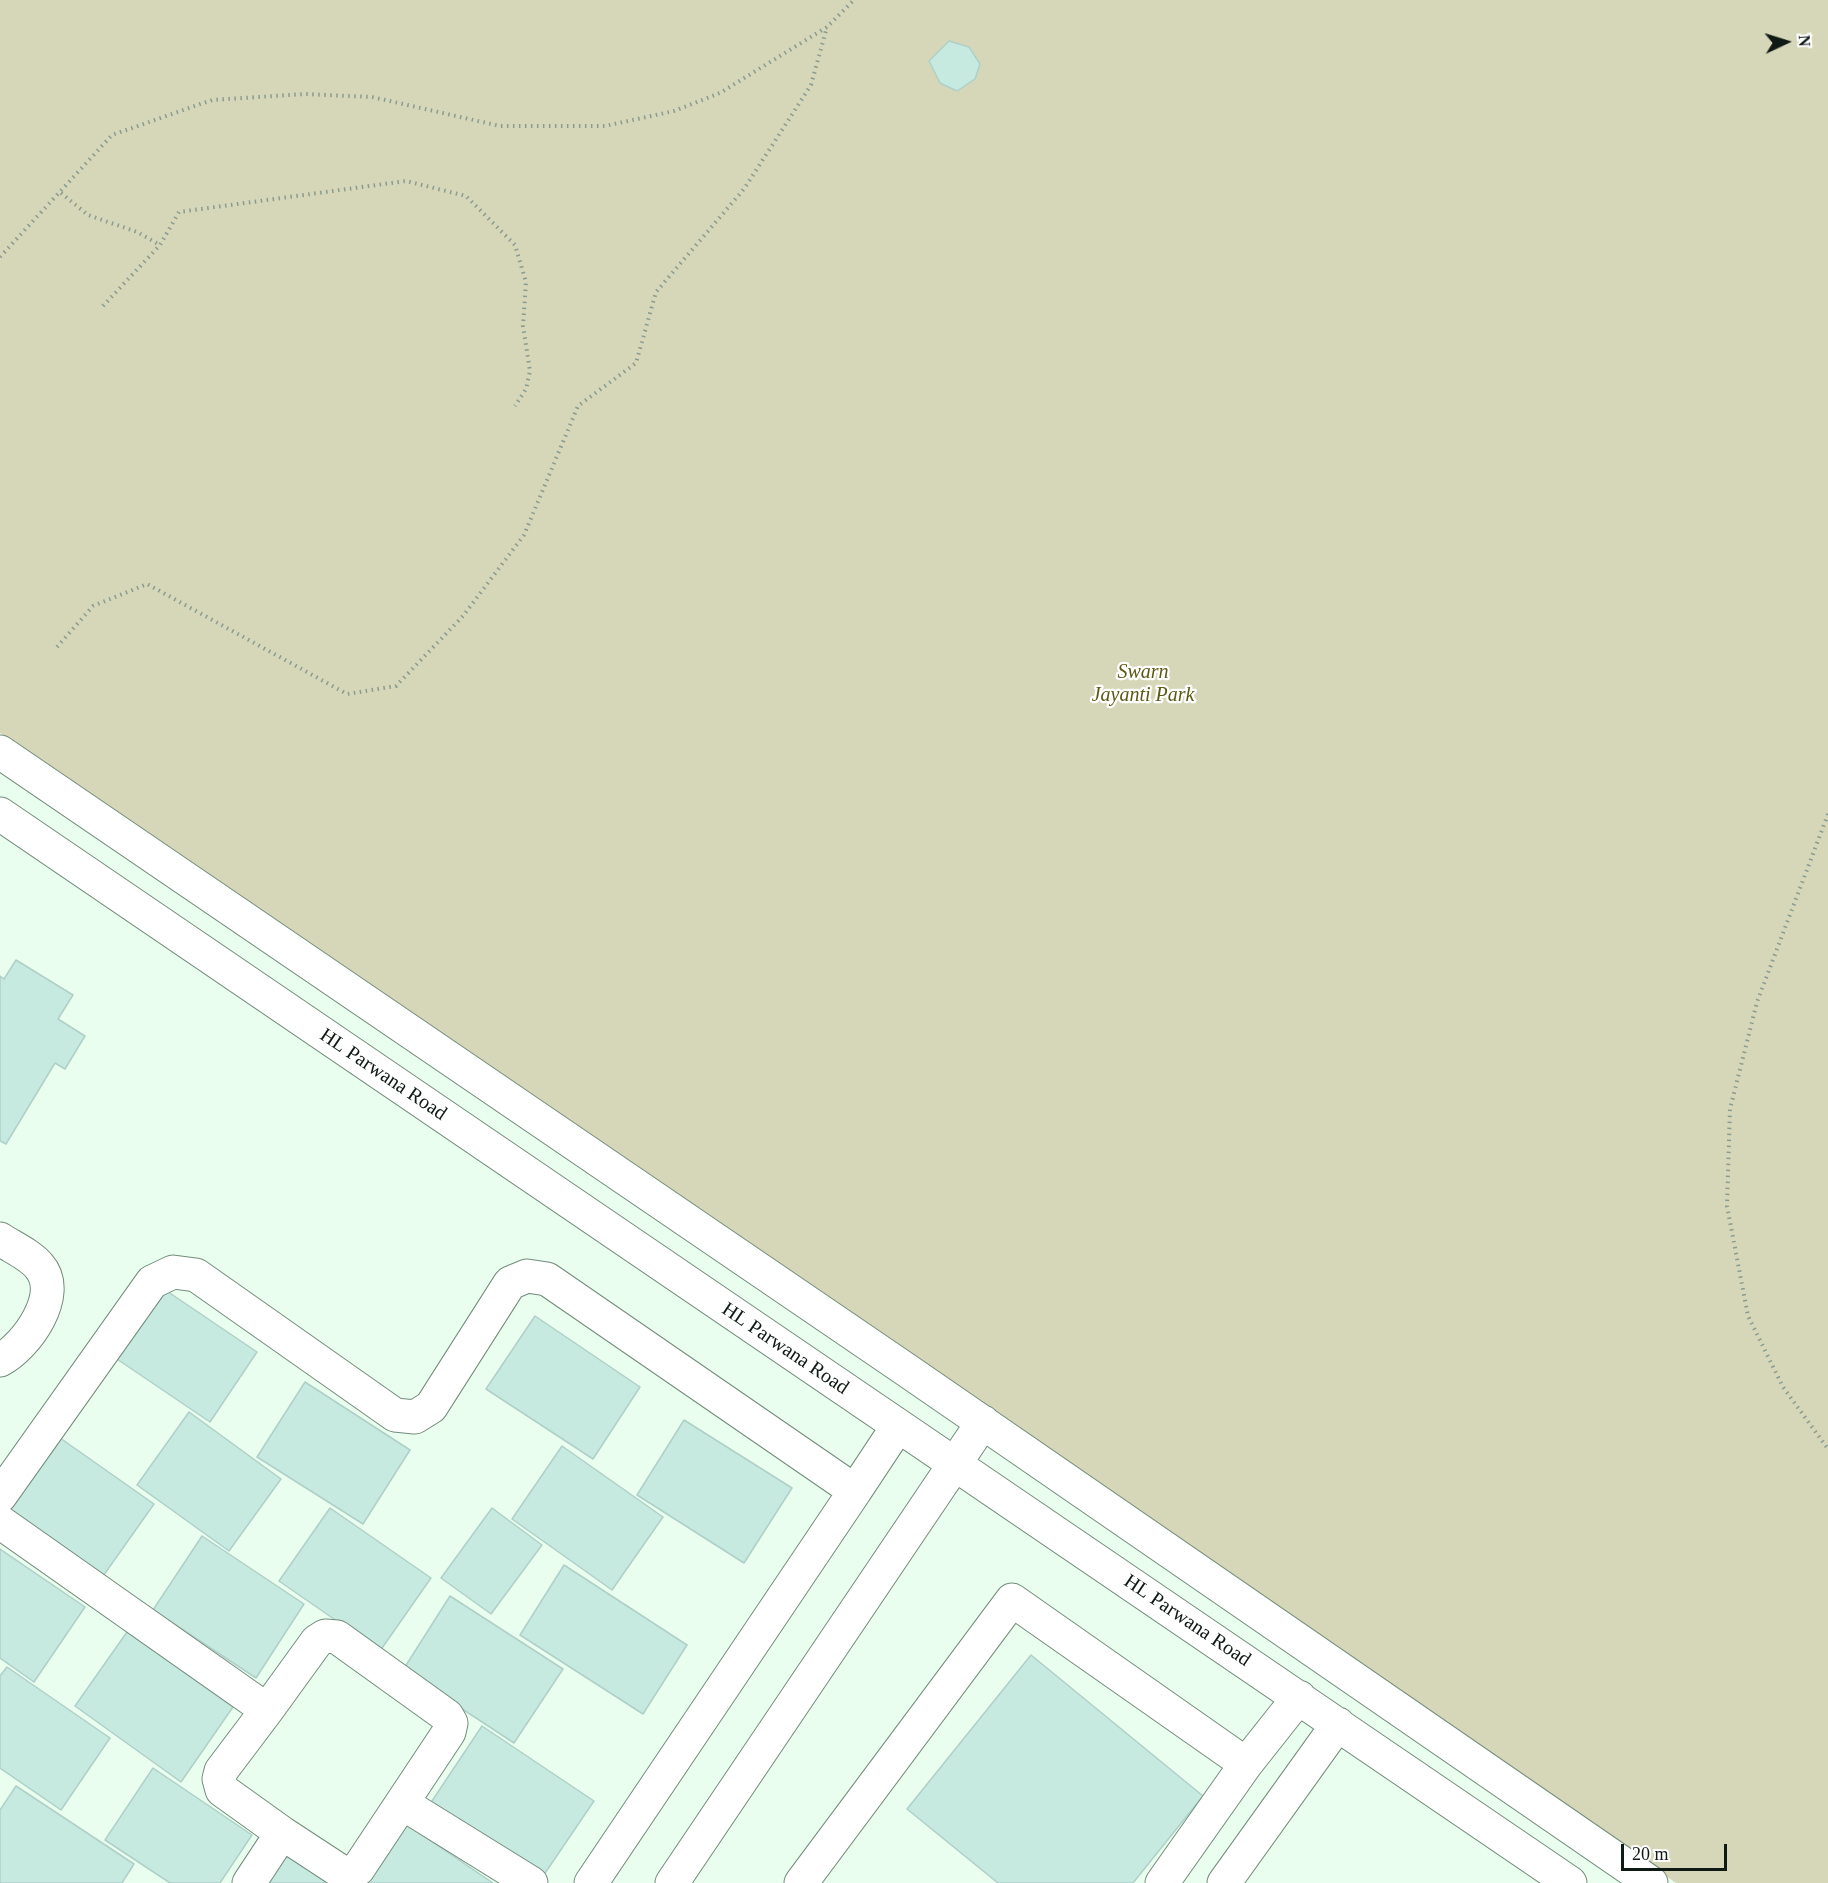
<!DOCTYPE html>
<html>
<head>
<meta charset="utf-8">
<style>
  body { margin:0 }
  #map { position:relative; width:1828px; height:1883px; overflow:hidden; background:#e9feef; font-family:"Times New Roman",serif }
  canvas { display:block }
  .north { position:absolute; left:1756px; top:12px; width:60px; height:60px; -webkit-text-stroke:4px #fff; paint-order:stroke; rotate:86deg; font-size:16px; font-weight:700; line-height:24px; text-align:center; color:#101a14 }
  .north::after { content:''; display:block; margin:auto; width:21px; height:27px; background:#101a14; clip-path:polygon(50% 0,100% 100%,50% 72%,0 100%) }
  .scale { position:absolute; left:1621px; top:1844px; width:106px; height:27px; box-sizing:border-box; border:3px solid #101a14; border-top:0; padding-left:8px; font-size:18px; line-height:21px; white-space:nowrap; color:#101a14; -webkit-text-stroke:4px #fff; paint-order:stroke }
</style>
</head>
<body>
<div id="map">
<canvas width="1828" height="1883"></canvas>
<div class="north">N</div>
<div class="scale">20 m</div>
</div>
<script>
const context = document.querySelector('canvas').getContext('2d');
context.lineJoin = 'round';
function paint(path, color) {
  context.fillStyle = color;
  context.fill(path, 'evenodd');
}
function stroke(path, color, width, dash) {
  context.strokeStyle = color;
  context.lineWidth = width;
  context.lineCap = dash ? 'butt' : 'round';
  context.setLineDash(dash || []);
  context.stroke(path);
}
function label(font, color, halo, rows, align = 'center') {
  context.font = font + ' "Times New Roman",serif';
  context.lineWidth = 4.5;
  context.setLineDash([]);
  context.textBaseline = 'middle';
  context.strokeStyle = halo;
  context.fillStyle = color;
  for (const [text, x, y, turn = 0] of rows) {
    context.save();
    context.translate(x, y);
    context.rotate((+turn || 0) * Math.PI / 180);
    context.textAlign = isNaN(turn) ? turn : align;
    if (halo) context.strokeText(text, 0, 0);
    context.fillText(text, 0, 0);
    context.restore();
  }
}
paint(new Path2D(`
  M0,0H1828V1883H1676L0,733Z`), '#d6d7b9');
const building = new Path2D(`
  M949,41L969,47L980,64L975,79L957,91L940,83L929,61Z
  M16,960L73,995L58,1019L85,1036L65,1069L55,1063L6,1144L0,1141V976L4,979Z
  M155,1283L257,1352L210,1422L108,1353Z
  M535,1316L640,1387L593,1459L486,1389Z
  M305,1382L410,1450L363,1524L257,1457Z
  M189,1412L281,1479L229,1551L137,1485Z
  M684,1420L792,1488L744,1563L637,1495Z
  M53,1433L154,1504L101,1579L0,1508Z
  M562,1446L663,1517L612,1590L512,1519Z
  M330,1508L431,1578L380,1651L279,1581Z
  M492,1508L542,1545L491,1614L441,1578Z
  M202,1536L304,1604L256,1678L153,1610Z
  M0,1549L85,1607L34,1682L0,1658Z
  M564,1565L687,1645L643,1714L520,1635Z
  M450,1596L563,1669L514,1743L403,1670Z
  M127,1632L233,1707L181,1782L75,1706Z
  M1031,1655L1203,1796L1133,1883H998L907,1809Z
  M7,1667L110,1738L61,1810L0,1768V1676Z
  M482,1726L594,1801L539,1882L428,1807Z
  M153,1768L252,1835L220,1883H170L105,1840Z
  M16,1786L134,1864L122,1883H0V1810Z
  M406,1824L493,1883H367Z
  M283,1852L327,1883H261Z`);
paint(building, '#c6e9e0');
stroke(building, '#afd0c8', 1.5);
const minor = new Path2D(`
  M0,752L905,1369L1651,1883
  M0,814L1570,1883
  M0,1239C12,1247 30,1255 39,1266C64,1294 26,1347 0,1360
  M855,1491L898,1426
  M0,1496L152,1282L173,1272L196,1275L395,1415L415,1417L431,1407L510,1283L527,1276L547,1279L855,1491L591,1883
  M0,1522L267,1710L221,1771L219,1779L222,1790L282,1833
  M402,1803L531,1883
  M249,1883L282,1833L340,1871L350,1873L358,1869L449,1732L451,1723L447,1716L337,1637L325,1636L317,1641L267,1710
  M672,1883L983,1422
  M801,1883L1012,1600L1246,1764
  M1162,1883L1246,1764L1299,1697
  M1224,1883L1338,1724`);
stroke(minor, '#738c7b', 35);
stroke(new Path2D(`
  M61,193L88,215L137,232L160,245
  M0,257L112,135L212,100L305,94L372,97L500,126H605L674,111L720,93L827,27L854,0
  M103,306L160,245L179,212L406,181L466,196L515,245L526,282L523,326L530,371L526,389L515,406
  M57,647L93,606L147,584L347,694L396,686L463,616L524,535L578,406L636,363L656,292L744,189L811,85L827,27
  M1828,814L1757,1002L1730,1109L1727,1206L1748,1316L1783,1387L1828,1449`), '#8a9b90', 4, [1.5, 4.5]);
stroke(minor, '#fff', 33);
label('italic 20px', '#5b5914', '#fff', [
  ["Swarn",1143,673],
  ["Jayanti Park",1143,696]
]);
label('20px', '#101a14', '#fff', [
  ["HL Parwana Road",383,1075,34],
  ["HL Parwana Road",785,1349,34],
  ["HL Parwana Road",1187,1621,34]
]);
</script>
</body>
</html>
